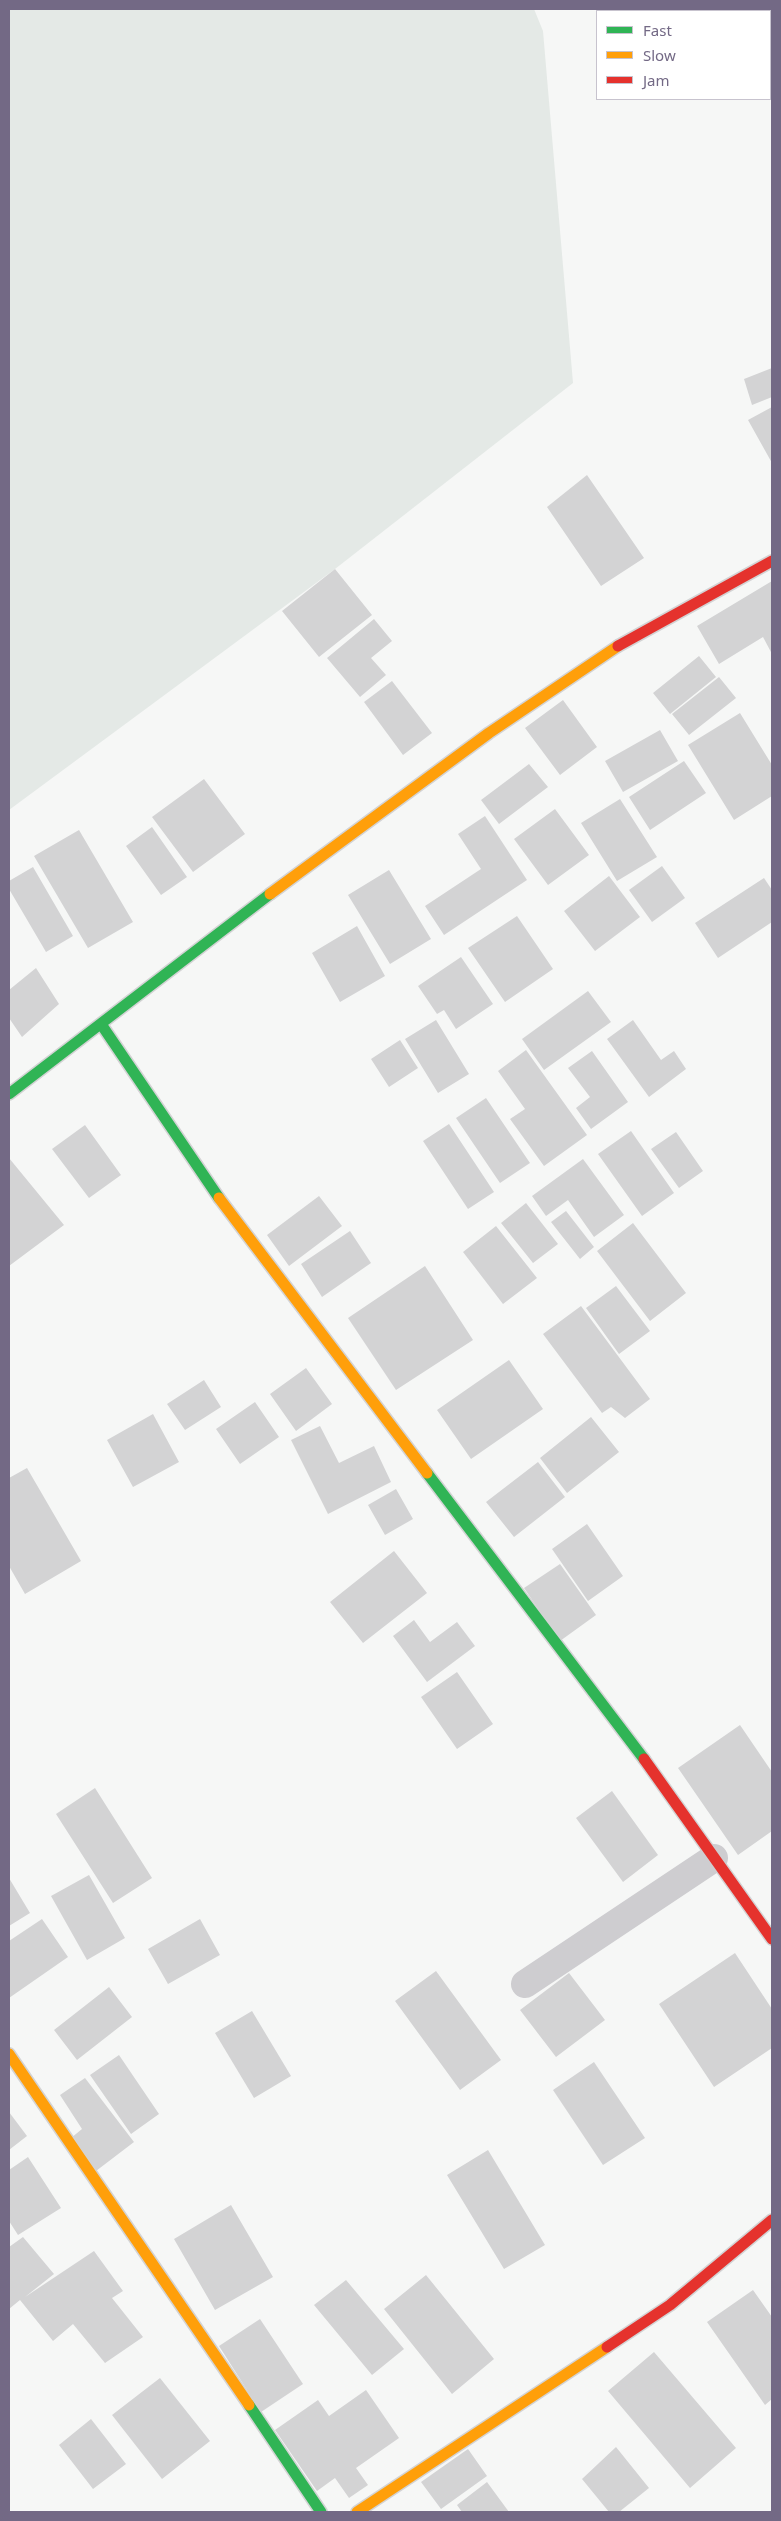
<!DOCTYPE html>
<html>
<head>
<meta charset="utf-8">
<style>
  body { margin:0 }
  #map { position:relative; width:781px; height:2521px; overflow:hidden; background:#f6f7f6; font-family:"Noto Sans",sans-serif }
  canvas { display:block }
  .frame { position:absolute; inset:0; border:10px solid #736985; pointer-events:none }
  .legend { position:absolute; left:596px; top:10px; width:175px; height:90px; box-sizing:border-box; background:#fff; border:1px solid #c7c3ce; margin:0; padding:6px 9px; list-style:none; font-size:15px; color:#736985 }
  .legend li { display:flex; align-items:center; gap:10px; height:25px }
  .legend b { width:25px; border:1px solid #c7c3ce }
</style>
</head>
<body>
<div id="map">
<canvas width="781" height="2521"></canvas>
<div class="frame"></div>
<ul class="legend">
<li><b style="height:6px;background:#30b455"></b>Fast</li>
<li><b style="height:6px;background:#ff9f0a"></b>Slow</li>
<li><b style="height:6px;background:#e5322d"></b>Jam</li>
</ul>
</div>
<script>
const context = document.querySelector('canvas').getContext('2d');
context.lineJoin = 'round';
function paint(path, color) {
  context.fillStyle = color;
  context.fill(path, 'evenodd');
}
function stroke(path, color, width, dash) {
  context.strokeStyle = color;
  context.lineWidth = width;
  context.lineCap = dash ? 'butt' : 'round';
  context.setLineDash(dash || []);
  context.stroke(path);
}
paint(new Path2D(`
  M9,9H534L543,31L573,383L335,569L9,810Z`), '#e4e9e6');
paint(new Path2D(`
  M653,9H715L717,11H654Z
  M741,9H772V31L770,32V11H742Z
  M772,368V397L752,405L744,379Z
  M772,407V463L748,420Z
  M587,475L644,558L601,586L547,507Z
  M335,569L372,615L319,657L282,611Z
  M772,581V654L763,637L719,664L697,626Z
  M374,619L392,641L371,658L386,675L360,697L327,658Z
  M699,656L716,677L670,714L653,693Z
  M719,677L736,698L689,735L672,714Z
  M392,681L432,733L403,755L364,702Z
  M563,700L597,747L560,775L525,728Z
  M740,713L772,765V796L734,820L688,745Z
  M660,730L678,761L623,792L605,761Z
  M684,761L706,793L650,830L629,797Z
  M529,764L548,787L499,824L481,800Z
  M204,779L245,834L193,872L152,817Z
  M620,799L657,857L617,881L581,823Z
  M555,809L589,855L548,885L514,839Z
  M485,816L527,880L444,935L425,906L481,869L458,834Z
  M152,827L187,877L161,895L126,846Z
  M79,830L133,922L88,948L34,856Z
  M662,866L685,898L652,922L629,890Z
  M33,867L73,936L46,952L9,889V881Z
  M389,870L431,939L390,964L348,895Z
  M609,876L640,917L595,951L564,911Z
  M764,878L772,890V922L718,958L695,923Z
  M517,916L553,969L505,1002L468,948Z
  M357,926L385,976L340,1002L312,953Z
  M461,957L493,1004L456,1029L444,1010L437,1014L418,986Z
  M36,968L59,1004L22,1037L9,1018V990Z
  M588,991L611,1022L544,1070L522,1039Z
  M436,1020L469,1074L438,1093L405,1039Z
  M633,1020L661,1060L674,1051L686,1069L649,1097L607,1039Z
  M400,1040L418,1068L389,1087L371,1059Z
  M526,1050L587,1135L544,1166L510,1119L525,1109L498,1071Z
  M592,1051L628,1102L591,1129L576,1108L590,1097L568,1068Z
  M486,1098L530,1163L500,1183L456,1118Z
  M449,1124L494,1192L468,1209L423,1141Z
  M85,1125L121,1175L89,1198L52,1149Z
  M631,1131L674,1193L642,1216L598,1154Z
  M676,1132L703,1171L679,1188L651,1149Z
  M9,1158L64,1225L9,1266Z
  M583,1159L624,1215L594,1237L568,1200L546,1216L532,1196Z
  M319,1196L342,1226L289,1266L267,1235Z
  M526,1203L558,1244L533,1263L501,1223Z
  M566,1211L594,1247L580,1259L551,1222Z
  M633,1223L686,1293L650,1321L597,1251Z
  M496,1226L537,1278L503,1304L463,1252Z
  M350,1231L371,1263L322,1297L301,1264Z
  M425,1266L473,1340L396,1390L348,1318Z
  M616,1286L650,1331L619,1354L586,1308Z
  M581,1306L650,1399L625,1418L611,1407L602,1413L543,1334Z
  M509,1360L543,1409L471,1459L437,1410Z
  M306,1368L332,1404L296,1431L270,1394Z
  M204,1380L221,1407L185,1430L167,1404Z
  M255,1402L279,1437L240,1464L216,1429Z
  M153,1414L179,1462L133,1487L107,1440Z
  M591,1417L619,1452L567,1493L540,1458Z
  M320,1426L339,1463L374,1446L391,1482L328,1514L291,1440Z
  M538,1462L565,1497L514,1537L486,1502Z
  M27,1468L81,1561L25,1594L9,1566V1478Z
  M396,1489L413,1519L385,1535L368,1505Z
  M587,1524L623,1576L588,1601L552,1549Z
  M394,1551L427,1593L363,1643L330,1602Z
  M560,1564L596,1615L560,1641L524,1588Z
  M414,1620L430,1642L457,1622L475,1646L427,1682L393,1636Z
  M457,1672L493,1724L457,1749L421,1697Z
  M740,1725L772,1772V1831L738,1855L678,1768Z
  M95,1788L152,1878L113,1903L56,1814Z
  M612,1791L658,1855L623,1882L576,1818Z
  M89,1875L125,1938L87,1960L51,1896Z
  M9,1878L30,1913L9,1926Z
  M42,1919L68,1957L9,1998V1941Z
  M200,1919L220,1955L168,1984L148,1949Z
  M735,1953L772,2009V2048L714,2087L659,2004Z
  M436,1971L501,2060L460,2090L395,2001Z
  M569,1973L605,2020L556,2057L520,2010Z
  M109,1987L132,2017L77,2060L54,2030Z
  M252,2011L291,2076L254,2098L215,2033Z
  M119,2055L159,2114L131,2134L90,2075Z
  M594,2062L645,2138L603,2165L553,2090Z
  M85,2078L134,2142L96,2171L71,2138L82,2129L60,2095Z
  M9,2112L27,2136L9,2150Z
  M488,2150L545,2245L504,2269L447,2175Z
  M28,2157L61,2208L18,2235L9,2221V2170Z
  M231,2205L273,2277L215,2310L174,2239Z
  M23,2237L54,2274L25,2297L94,2251L123,2291L112,2298L143,2337L105,2363L73,2324L53,2341L20,2300L9,2309V2247Z
  M426,2275L494,2359L452,2394L384,2309Z
  M346,2280L404,2349L372,2375L314,2305Z
  M753,2290L772,2317V2399L765,2405L707,2322Z
  M260,2319L303,2384L261,2412L219,2346Z
  M654,2352L736,2448L690,2488L608,2391Z
  M160,2378L210,2441L162,2479L112,2415Z
  M366,2390L399,2438L356,2468L368,2485L349,2498L335,2478L317,2491L275,2430L318,2400L329,2416Z
  M91,2419L126,2464L93,2489L59,2445Z
  M616,2447L649,2488L619,2512H609L582,2479Z
  M468,2449L487,2476L441,2509L421,2482Z
  M487,2482L509,2512H462L457,2505Z`), '#d3d3d4');
const fast = new Path2D(`
  M101,1024L219,1198
  M9,1094L270,894
  M427,1473L644,1759
  M249,2405L321,2512`);
const slow = new Path2D(`
  M270,894L489,733L618,646
  M219,1198L427,1473
  M9,2054L249,2405
  M357,2512L607,2347`);
const jam = new Path2D(`
  M618,646L772,561
  M644,1759L772,1939
  M607,2347L670,2305L772,2220`);
stroke(fast, '#d3d3d4', 14);
stroke(slow, '#d3d3d4', 14);
stroke(jam, '#d3d3d4', 14);
stroke(new Path2D(`
  M525,1984L714,1858`), '#cecdd0', 28);
stroke(fast, '#30b455', 11);
stroke(slow, '#ff9f0a', 11);
stroke(jam, '#e5322d', 11);
</script>
</body>
</html>
